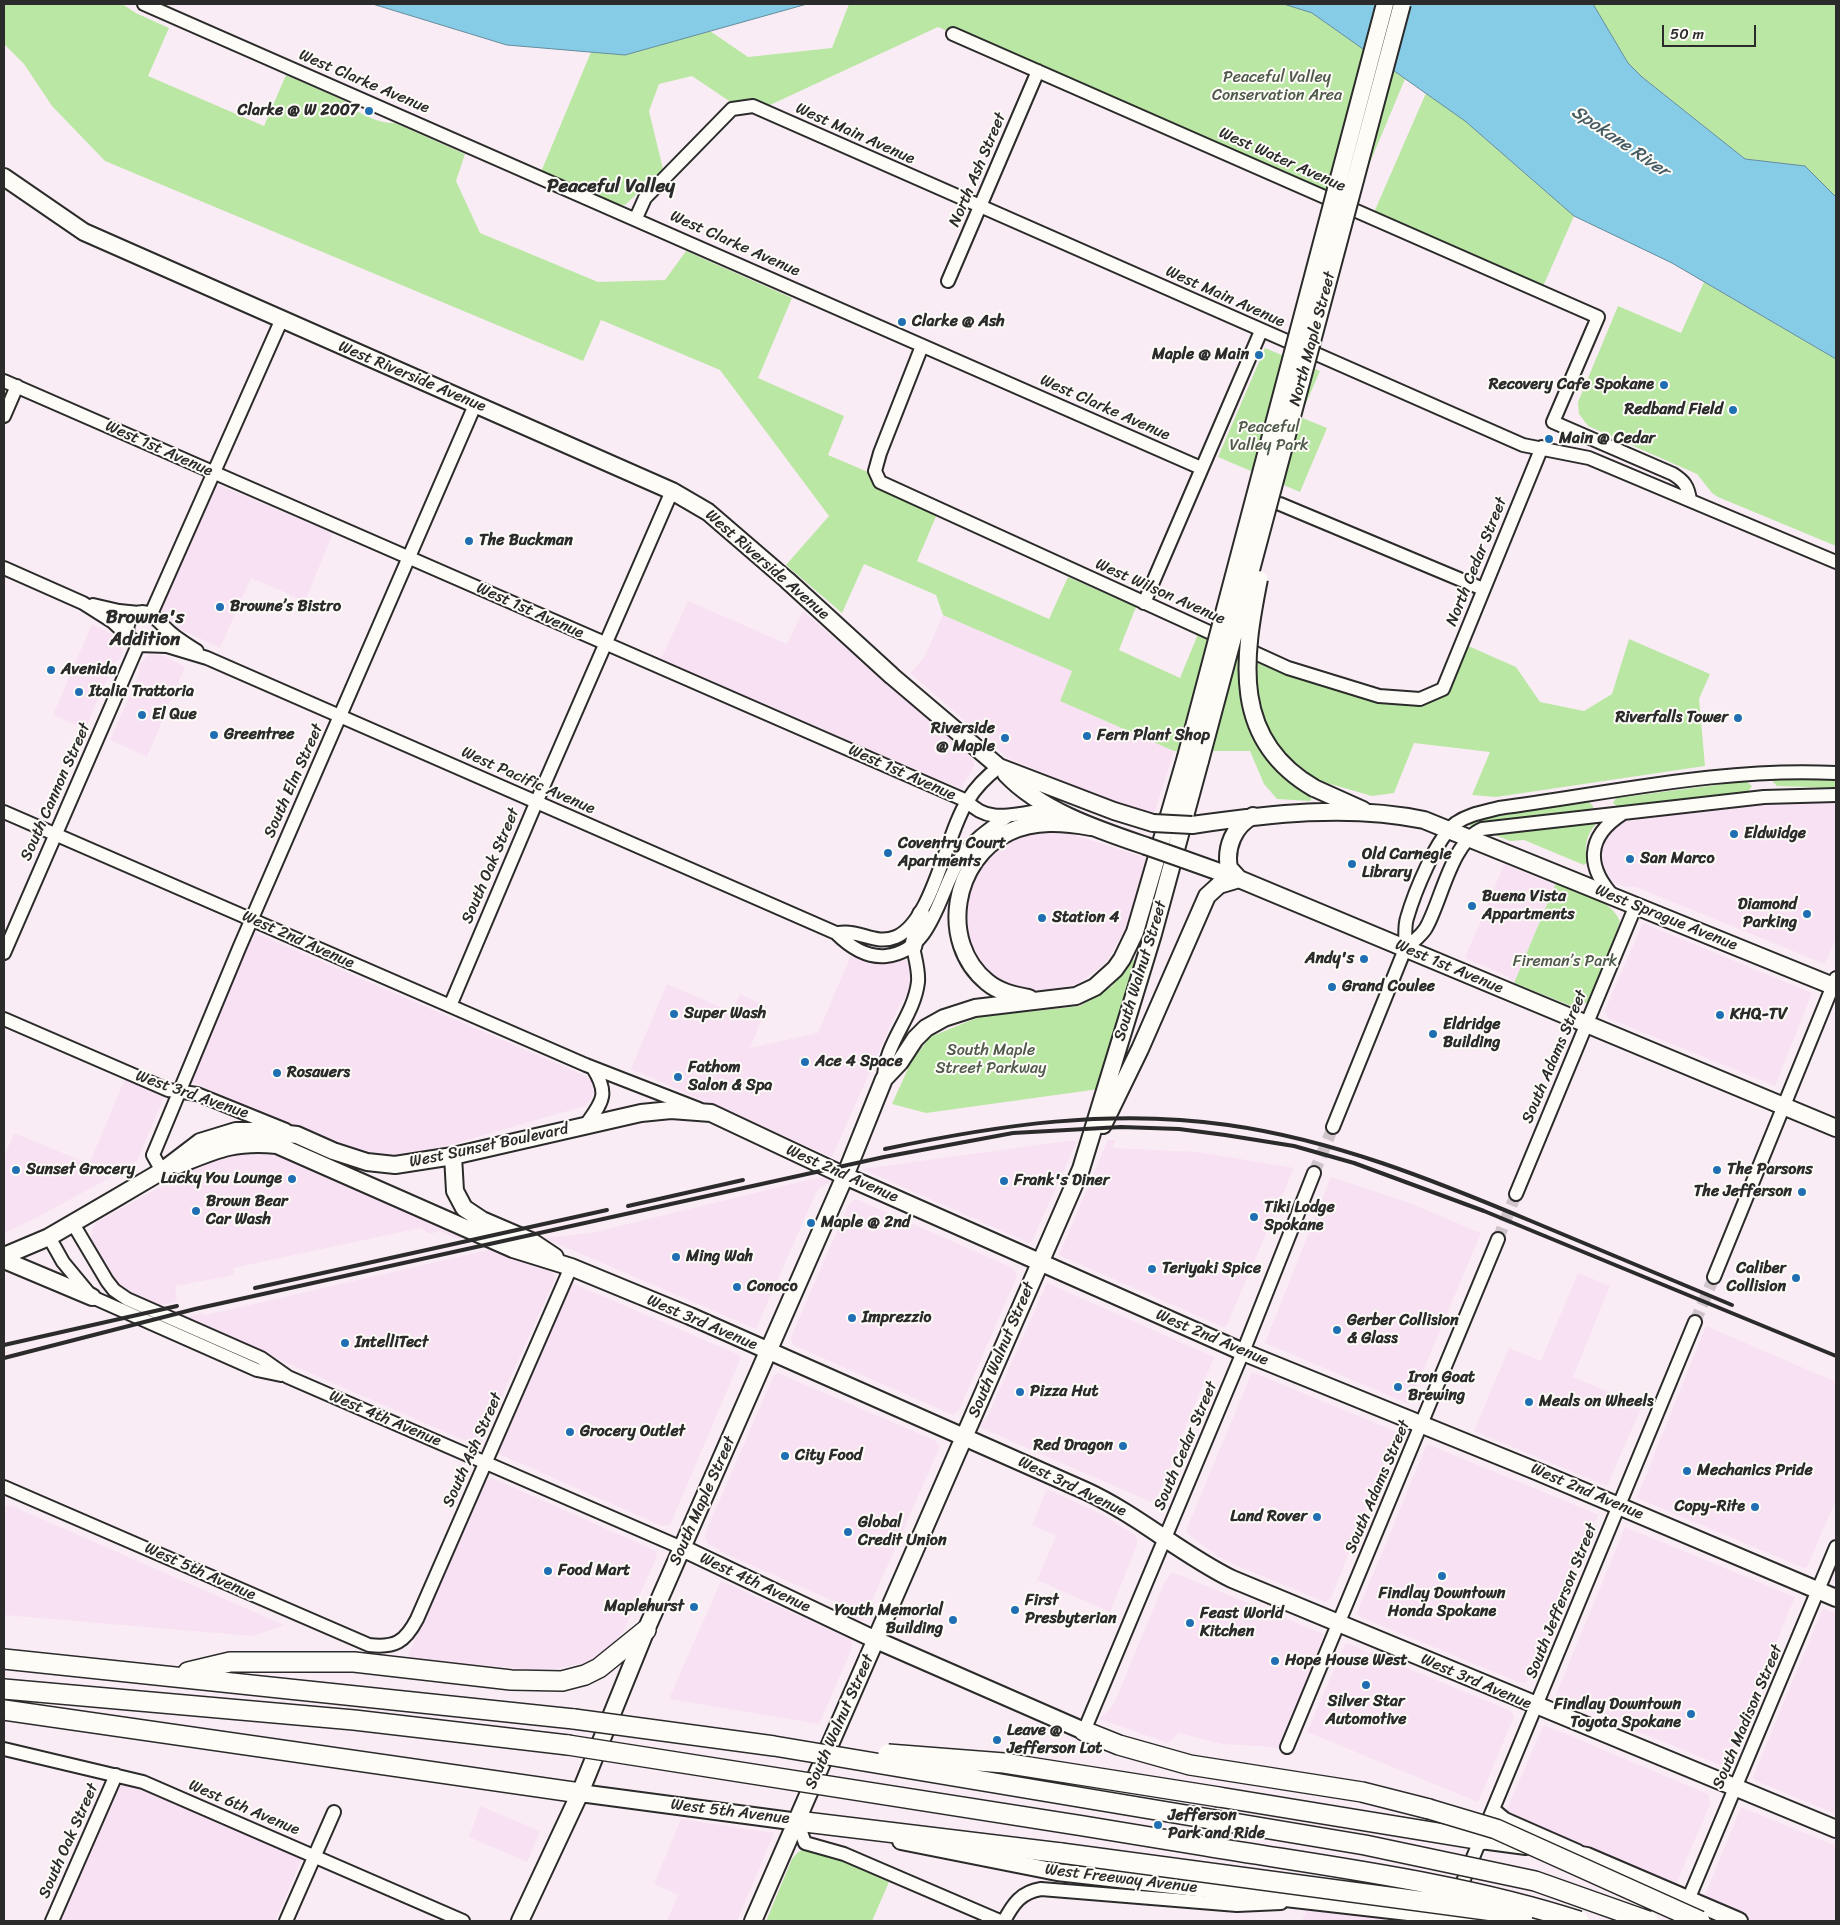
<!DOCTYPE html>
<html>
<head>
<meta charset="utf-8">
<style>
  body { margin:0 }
  #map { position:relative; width:1840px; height:1925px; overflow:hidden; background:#faecf4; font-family:Sriracha,sans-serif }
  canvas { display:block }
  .frame { position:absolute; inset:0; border:5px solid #2b2b2b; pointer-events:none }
  .scale { position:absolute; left:1662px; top:25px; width:94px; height:22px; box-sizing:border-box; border:2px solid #2b2b2b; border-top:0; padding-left:6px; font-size:15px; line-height:18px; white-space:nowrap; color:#2b2b2b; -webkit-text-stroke:4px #fdfcf7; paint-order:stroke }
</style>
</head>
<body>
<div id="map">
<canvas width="1840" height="1925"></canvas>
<div class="frame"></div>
<div class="scale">50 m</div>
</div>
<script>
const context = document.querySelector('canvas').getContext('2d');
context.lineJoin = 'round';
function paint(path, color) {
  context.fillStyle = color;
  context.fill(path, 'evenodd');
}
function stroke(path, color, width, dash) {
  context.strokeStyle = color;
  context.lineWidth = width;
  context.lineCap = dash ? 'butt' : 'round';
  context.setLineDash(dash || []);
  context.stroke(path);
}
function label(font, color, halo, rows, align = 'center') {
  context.font = font + ' Sriracha,sans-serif';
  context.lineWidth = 4;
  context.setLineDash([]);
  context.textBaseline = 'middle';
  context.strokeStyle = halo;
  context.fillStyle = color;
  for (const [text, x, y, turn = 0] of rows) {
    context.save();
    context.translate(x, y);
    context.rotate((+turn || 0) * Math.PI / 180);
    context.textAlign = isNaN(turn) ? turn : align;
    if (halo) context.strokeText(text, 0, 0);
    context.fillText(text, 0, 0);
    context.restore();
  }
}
paint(new Path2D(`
  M216,484L333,533L305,601L251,578L220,648L171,625L162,614V607Z
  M688,601L787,644L803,611L973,759L974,766L961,789L661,659Z
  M943,615L1072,671L1060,701L1174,751L1154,814L1099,798L1008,758L910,673L924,658Z
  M92,624L119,638L123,652L120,659L114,663L85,729L53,715Z
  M150,654L164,656L185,667L147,757L110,740L139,676V665Z
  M1800,801L1836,802V938L1825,964L1636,887H1625L1613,882L1607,877L1601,864L1600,856L1602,840L1618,823L1764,802Z
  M1059,830L1143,857L1146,863L1127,927L1105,964L1077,984L1045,991L1027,990L997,982L972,956L961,912L976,864L1014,834Z
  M1504,864L1551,883H1556L1514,983L1507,976L1465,958Z
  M1643,923L1812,993L1775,1086L1608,1018L1605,1010Z
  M253,932L588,1077L593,1084L594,1092L590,1101L585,1106L421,1153L389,1156L360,1153L335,1144L189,1081Z
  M851,955L866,960L883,962L906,960L913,971L912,990L901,1002L832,1157L631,1069L667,984L732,1012L740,994L767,1006L750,1048L818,1033Z
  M126,1077L165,1094L137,1161L124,1170L34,1219L4,1233V1157L14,1133L89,1164Z
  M1108,1140H1116L1112,1148L1198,1152L1294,1168L1226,1327H1223L1059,1255Z
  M1067,1141H1077L1032,1241L1029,1243L862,1169Z
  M251,1151L280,1156L469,1236L457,1239L439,1231L430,1234L420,1228L233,1268L234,1275L175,1286L177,1302L156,1306L125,1292L119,1287L91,1240L93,1227L97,1222L205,1162L219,1156Z
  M828,1177L831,1182L819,1188L816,1193L756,1329L544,1238L591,1233L812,1179Z
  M1331,1177L1407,1202L1481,1233L1409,1404L1265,1343Z
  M854,1200H858L1011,1267L1016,1272L1017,1276L959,1410L953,1415L793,1345L791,1337L848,1206Z
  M497,1248L552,1272L555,1279L480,1445H475L184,1318L202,1313L206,1315Z
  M1578,1273L1610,1286L1573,1377L1642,1406L1607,1486L1474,1431L1509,1348L1541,1361Z
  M572,1283L737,1354L741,1358L670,1525L662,1526L499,1454L498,1447Z
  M1047,1283L1214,1357L1158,1496L1151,1502L977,1426L979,1421L986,1420Z
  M1706,1326L1836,1382V1500L1807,1567L1804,1568L1637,1498Z
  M1252,1372L1397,1432L1331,1598L1325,1602L1233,1564L1217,1556L1187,1533V1528Z
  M778,1373L934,1440L939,1445V1449L863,1621L853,1618L847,1607L728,1555L708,1544L705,1539V1534L773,1377Z
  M1427,1444L1599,1515L1593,1525L1529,1679L1526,1682L1521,1683L1360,1617L1357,1613Z
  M492,1478L656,1551L657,1556L623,1632L606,1652L590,1662L546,1671L407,1658L483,1482Z
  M1047,1489L1103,1515L1135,1535L1137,1540V1545L1110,1612L1037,1580L1056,1536L1032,1525Z
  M6,1506H12L284,1625L253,1636L4,1615V1508Z
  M1625,1527L1795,1597L1725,1767L1558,1699L1556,1695Z
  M1172,1572L1324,1634L1279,1749L1273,1747L1222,1744L1179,1733L1168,1743L1099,1719L1111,1708L1116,1699L1164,1583Z
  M721,1581L851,1639L852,1648L819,1724L669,1699Z
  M1825,1609L1836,1613V1814L1754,1780L1753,1777L1822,1610Z
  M1345,1644H1349L1511,1711L1514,1717L1478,1802L1307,1732Z
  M1543,1726H1547L1708,1794L1710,1804L1676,1884L1507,1816L1506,1812Z
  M119,1779L302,1858L275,1921H57Z
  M480,1806L540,1831L527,1862L469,1837Z
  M1741,1807L1836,1846V1921H1753L1704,1898Z
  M681,1819L774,1833L737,1921H667L678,1895L654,1884Z
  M1307,1910L1420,1921H1302Z`), '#f8e1f2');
paint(new Path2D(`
  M4,4H122L136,13L169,28L148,76L264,126L286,75L345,101C355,113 380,124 395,123L465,154L456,181L480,233L598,282L665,280L686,251L792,298L758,378L844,416L828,455L868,472L875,487L937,514L917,561L1049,619L1068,577L1136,607L1119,650L1180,678L1198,634L1286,672L1379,700L1444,692L1466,645L1516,667L1540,702L1584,711L1612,694L1629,639L1710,674L1699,699L1705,766L1496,797L1472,795L1490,752L1414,743L1394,793L1372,796L1320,781L1310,801L1277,799L1264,784L1250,751H1174L1060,701L1072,671L943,615L936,595L864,564L842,613L786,565L829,516L720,370L601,320L583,361L105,161L52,106L24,64L4,44Z
  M849,4H1284L1312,13L1405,79L1351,208L938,27L770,105L754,103L735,105L692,76L659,84L649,111L663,169L625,205L614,204L541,172L591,52L625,55L710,31L748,57L832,48Z
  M1593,4H1836V197L1805,166L1745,159L1642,77L1628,63Z
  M1426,93L1465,121L1574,216L1541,291L1372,217Z
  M1704,282L1836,359V546L1718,497L1712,493L1697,474L1588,426L1579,414L1578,402L1618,306L1681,333Z
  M1265,348L1320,371L1300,417L1327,428L1300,492L1218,457Z
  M1836,776V788L1777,786L1773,782L1774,778Z
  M1746,781L1752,786L1748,792L1619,808L1613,803L1616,798Z
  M1588,801L1593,806L1596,824C1586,835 1584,847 1587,862L1584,865L1524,840L1510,841L1469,825L1470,822L1486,816Z
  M1556,883C1574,884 1616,904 1620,922L1591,998L1586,1003L1574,1007L1514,983Z
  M1133,959L1137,961L1099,1089L926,1113L892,1104L911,1062L930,1037L979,1017L1080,1006L1112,986Z
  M806,1849H816L889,1882L872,1921H766L792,1859L798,1852Z`), '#bbe7a5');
const water = new Path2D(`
  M373,4H807L625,55L507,45Z
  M1284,4H1593L1628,63L1642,77L1745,159L1805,166L1836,197V359L1672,263L1574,216L1465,121L1312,13Z`);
paint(water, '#86cce7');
stroke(water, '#628c9c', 1);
stroke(new Path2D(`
  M1314,1173L1333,1127
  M1498,1239L1516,1194
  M1695,1322L1714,1277`), '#d1c5cc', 12, [12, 6]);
const minor = new Path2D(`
  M144,4L1201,468
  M953,34L1598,317L1553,422L1673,474C1684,481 1688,486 1690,500
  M636,218L645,198L732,109L753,106L1523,445L1589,458L1836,562
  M948,281L1038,71
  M922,346L880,453L875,471L880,482L1288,668L1379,696L1420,699L1443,689L1542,447
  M4,381L967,801C993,830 1025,807 1058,811
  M4,416L17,386
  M1280,504L1483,589
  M4,568L83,603L113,622L138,645L167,646L207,658L836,933C849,946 866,958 886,956C932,951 938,896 958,862C970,842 989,829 1008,816
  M1144,603L1261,331
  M93,605L119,611L139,613
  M151,614L281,321
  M129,637C127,631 126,624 131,619C146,600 160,625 171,633C179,640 188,645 197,651
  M4,812L586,1065L699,1109
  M1614,897C1586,867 1586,837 1622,814
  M836,933C841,933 846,932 851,933C867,935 879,944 896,937C933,921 946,833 968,800C976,787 987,776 999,767
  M1405,949C1412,942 1423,935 1427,926C1442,898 1452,842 1482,829L1764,797L1836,795
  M4,953L138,645
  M450,1006L536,803L672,491
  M4,1019L168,1090L197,1094L286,1130
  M884,1079C884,1043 914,1017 918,982C919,970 915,958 913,947
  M585,1126C602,1102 610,1095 593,1068
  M1333,1127L1405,949C1406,939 1404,927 1407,918C1414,894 1436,838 1456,823C1469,814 1484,812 1499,808C1611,793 1724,767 1836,773
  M162,1171L153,1155L240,946L475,405
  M1516,1194L1636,905
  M72,1222L107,1281L114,1290L127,1299L261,1358L288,1377L682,1548
  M49,1237L63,1262L92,1297L257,1370L281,1375
  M1714,1277L1836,978
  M4,1487L369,1645C395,1648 405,1642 417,1619L571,1267
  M1084,1731L1243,1352L1314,1173
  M1287,1747L1498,1239
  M4,1749L143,1782L463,1921
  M1493,1809L1505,1819L1578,1851
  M797,1821L805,1843L844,1854L1000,1921
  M1457,1896L1695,1322
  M1688,1900L1836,1547
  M52,1921L116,1775
  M286,1921L334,1812
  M1004,1921C1013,1904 1021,1892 1041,1889L1237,1905L1281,1903`);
const major = new Path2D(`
  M4,177L84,232L672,491L708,512L787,580L892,676L999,767L1114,811L1153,823
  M1006,774C1041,811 1099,830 1146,846
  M1314,788L1363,810
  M1192,825C1268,814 1348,804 1424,820L1833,986
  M1183,859L1239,879L1836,1128
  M1239,879L1229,868C1225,848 1234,825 1253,816
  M913,947L921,914
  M1029,998C1013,995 999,992 987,982C938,942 953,858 1009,832C1035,820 1063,822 1091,827
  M1103,1125L1140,1049L1207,896L1219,885L1239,879
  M453,1156L455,1191L464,1208L482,1220L531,1241L555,1257
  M178,1165C218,1149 234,1141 277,1145L513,1249L571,1267L690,1316L1086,1491C1138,1515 1181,1554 1232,1579L1836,1829
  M4,1256L49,1237L111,1201L162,1171L200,1142L236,1131H262L297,1135L333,1151L367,1162L395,1165L453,1156L641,1113L671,1110L711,1113L845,1176L1243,1352L1536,1471L1836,1598
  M4,1260L92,1297
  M682,1548L876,1640L1084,1731
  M580,1793L806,1823
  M1481,1840L1526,1846
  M901,1841L1057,1872L1487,1921
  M1552,1850L1587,1856L1739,1921
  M520,1921L580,1793L646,1630L845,1176L884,1079L900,1062L915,1039L926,1028L944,1018L975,1008L1076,996L1095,987L1115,969L1122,959L1135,932L1186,757
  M753,1921L1081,1169L1153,934L1200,761`);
const highway = new Path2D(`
  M4,1659L574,1719
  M188,1672L230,1662H354L511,1680L562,1681L585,1675L599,1668L646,1630
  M4,1689L354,1720L568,1745
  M4,1710L580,1793
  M1084,1731L1119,1745L1190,1765L1362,1792L1429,1809
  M1219,1797L1481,1840
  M797,1821L1061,1853`);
stroke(minor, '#2b2b2b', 16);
stroke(major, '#2b2b2b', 20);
stroke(highway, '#2b2b2b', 22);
stroke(minor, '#fdfcf7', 12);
stroke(major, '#fdfcf7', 16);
stroke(highway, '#fdfcf7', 19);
stroke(new Path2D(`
  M885,1149C998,1125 1112,1108 1228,1125C1334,1140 1433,1180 1531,1221C1598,1249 1665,1277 1732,1305
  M628,1206L743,1180
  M255,1288L607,1210
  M4,1345L177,1306
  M4,1358L195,1309L884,1157L1013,1133L1121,1127L1179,1129L1225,1135L1294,1146L1354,1163L1484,1211L1836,1356`), '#2b2b2b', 4);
const majorBridge = new Path2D(`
  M1259,579C1243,659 1231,740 1314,788
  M1186,757L1385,4
  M1200,761L1402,4
  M1153,823L1192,825
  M1146,846L1183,859`);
const highwayBridge = new Path2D(`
  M574,1719L774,1746L1365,1845L1535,1881L1648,1921
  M568,1745C781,1777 993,1811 1205,1846C1330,1867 1458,1882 1579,1921
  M888,1754L1004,1763L1219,1797
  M1429,1809L1496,1829L1700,1921
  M1061,1853L1523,1915`);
stroke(majorBridge, '#2b2b2b', 20, []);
stroke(highwayBridge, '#2b2b2b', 22, []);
stroke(majorBridge, '#fdfcf7', 16);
stroke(highwayBridge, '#fdfcf7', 19);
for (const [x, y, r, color] of [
  [369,111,5,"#1f6fb2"],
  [902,322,5,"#1f6fb2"],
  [1259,355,5,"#1f6fb2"],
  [1664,385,5,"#1f6fb2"],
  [1733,410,5,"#1f6fb2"],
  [1549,439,5,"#1f6fb2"],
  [469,541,5,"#1f6fb2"],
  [220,607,5,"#1f6fb2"],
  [51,670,5,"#1f6fb2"],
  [79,692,5,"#1f6fb2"],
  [142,715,5,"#1f6fb2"],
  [1738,718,5,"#1f6fb2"],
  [214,735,5,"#1f6fb2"],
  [1087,736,5,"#1f6fb2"],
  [1005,738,5,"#1f6fb2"],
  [1734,834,5,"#1f6fb2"],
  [888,853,5,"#1f6fb2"],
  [1630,859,5,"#1f6fb2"],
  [1352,864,5,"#1f6fb2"],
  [1472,906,5,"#1f6fb2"],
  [1807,914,5,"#1f6fb2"],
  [1042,918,5,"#1f6fb2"],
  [1364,959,5,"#1f6fb2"],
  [1332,987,5,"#1f6fb2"],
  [674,1014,5,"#1f6fb2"],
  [1720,1015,5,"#1f6fb2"],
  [1433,1034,5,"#1f6fb2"],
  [805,1062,5,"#1f6fb2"],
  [277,1073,5,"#1f6fb2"],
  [678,1077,5,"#1f6fb2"],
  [16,1170,5,"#1f6fb2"],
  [1717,1170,5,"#1f6fb2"],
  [292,1179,5,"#1f6fb2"],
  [1004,1181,5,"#1f6fb2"],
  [1802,1192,5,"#1f6fb2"],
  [196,1211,5,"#1f6fb2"],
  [1254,1217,5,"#1f6fb2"],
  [811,1223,5,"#1f6fb2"],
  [676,1257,5,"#1f6fb2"],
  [1152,1269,5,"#1f6fb2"],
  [1796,1278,5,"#1f6fb2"],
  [737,1287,5,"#1f6fb2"],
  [852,1318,5,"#1f6fb2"],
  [1337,1330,5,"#1f6fb2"],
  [345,1343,5,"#1f6fb2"],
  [1398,1387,5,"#1f6fb2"],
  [1020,1392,5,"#1f6fb2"],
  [1529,1402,5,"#1f6fb2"],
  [570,1432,5,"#1f6fb2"],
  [1123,1446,5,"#1f6fb2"],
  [785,1456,5,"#1f6fb2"],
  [1687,1471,5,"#1f6fb2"],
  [1755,1507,5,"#1f6fb2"],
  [1317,1517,5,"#1f6fb2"],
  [848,1532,5,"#1f6fb2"],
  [548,1571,5,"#1f6fb2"],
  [1442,1576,5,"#1f6fb2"],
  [694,1607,5,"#1f6fb2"],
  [1015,1610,5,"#1f6fb2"],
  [953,1620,5,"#1f6fb2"],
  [1190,1623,5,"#1f6fb2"],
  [1275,1661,5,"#1f6fb2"],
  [1366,1685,5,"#1f6fb2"],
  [1691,1714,5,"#1f6fb2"],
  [997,1740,5,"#1f6fb2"],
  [1158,1825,5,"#1f6fb2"]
]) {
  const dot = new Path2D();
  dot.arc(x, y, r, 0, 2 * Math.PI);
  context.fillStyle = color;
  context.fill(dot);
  stroke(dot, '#fdfcf7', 2);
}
label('16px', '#4f5a4a', '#fdfcf7', [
  ["Peaceful Valley",1277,78],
  ["Conservation Area",1277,96],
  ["Peaceful",1269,428],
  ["Valley Park",1269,446],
  ["Fireman’s Park",1565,962],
  ["South Maple",991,1051],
  ["Street Parkway",991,1069]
]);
label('16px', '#2b2b2b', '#fdfcf7', [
  ["West Clarke Avenue",364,82,23],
  ["West Main Avenue",855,134,24],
  ["West Water Avenue",1282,160,24],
  ["North Ash Street",978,170,-67],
  ["West Clarke Avenue",735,244,24],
  ["West Main Avenue",1225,297,24],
  ["North Maple Street",1313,339,-75],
  ["West Riverside Avenue",412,377,23],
  ["West Clarke Avenue",1105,408,24],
  ["West 1st Avenue",159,449,24],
  ["North Cedar Street",1477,562,-68],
  ["West Riverside Avenue",767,565,41],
  ["West Wilson Avenue",1160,592,24],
  ["West 1st Avenue",530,611,24],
  ["West 1st Avenue",902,773,24],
  ["South Elm Street",294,781,-66],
  ["West Pacific Avenue",528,781,24],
  ["South Cannon Street",56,792,-66],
  ["South Oak Street",491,866,-67],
  ["West Sprague Avenue",1666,918,22],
  ["West 2nd Avenue",298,940,24],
  ["West 1st Avenue",1449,967,23],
  ["South Walnut Street",1141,971,-73],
  ["South Adams Street",1555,1057,-67],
  ["West 3rd Avenue",192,1095,19],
  ["West Sunset Boulevard",489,1146,-12],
  ["West 2nd Avenue",842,1174,24],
  ["West 3rd Avenue",702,1323,23],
  ["West 2nd Avenue",1212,1338,23],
  ["South Walnut Street",1002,1350,-67],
  ["West 4th Avenue",385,1419,23],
  ["South Cedar Street",1186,1446,-67],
  ["South Ash Street",473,1450,-66],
  ["West 3rd Avenue",1072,1487,26],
  ["South Adams Street",1378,1487,-67],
  ["West 2nd Avenue",1587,1492,23],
  ["South Maple Street",703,1501,-66],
  ["West 5th Avenue",200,1572,24],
  ["West 4th Avenue",755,1583,25],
  ["South Jefferson Street",1562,1601,-68],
  ["West 3rd Avenue",1476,1682,23],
  ["South Madison Street",1748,1717,-67],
  ["South Walnut Street",840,1722,-66],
  ["West 6th Avenue",244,1808,23],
  ["West 5th Avenue",730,1812,7],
  ["South Oak Street",69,1841,-66],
  ["West Freeway Avenue",1121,1879,7]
]);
label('bold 16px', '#2b2b2b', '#fdfcf7', [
  ["Clarke @ W 2007",359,111,"right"],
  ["Clarke @ Ash",912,322],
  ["Maple @ Main",1249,355,"right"],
  ["Recovery Cafe Spokane",1654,385,"right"],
  ["Redband Field",1723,410,"right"],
  ["Main @ Cedar",1559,439],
  ["The Buckman",479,541],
  ["Browne’s Bistro",230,607],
  ["Avenida",61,670],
  ["Italia Trattoria",89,692],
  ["El Que",152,715],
  ["Riverfalls Tower",1728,718,"right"],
  ["Riverside",995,729,"right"],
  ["@ Maple",995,747,"right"],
  ["Greentree",224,735],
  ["Fern Plant Shop",1097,736],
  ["Eldwidge",1744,834],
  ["Coventry Court",898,844],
  ["Apartments",898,862],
  ["Old Carnegie",1362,855],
  ["Library",1362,873],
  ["San Marco",1640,859],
  ["Buena Vista",1482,897],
  ["Appartments",1482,915],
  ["Diamond",1797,905,"right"],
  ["Parking",1797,923,"right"],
  ["Station 4",1052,918],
  ["Andy's",1354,959,"right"],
  ["Grand Coulee",1342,987],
  ["Super Wash",684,1014],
  ["KHQ-TV",1730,1015],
  ["Eldridge",1443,1025],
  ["Building",1443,1043],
  ["Ace 4 Space",815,1062],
  ["Fathom",688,1068],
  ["Salon & Spa",688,1086],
  ["Rosauers",287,1073],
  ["Sunset Grocery",26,1170],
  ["The Parsons",1727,1170],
  ["Lucky You Lounge",282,1179,"right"],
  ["Frank's Diner",1014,1181],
  ["The Jefferson",1792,1192,"right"],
  ["Brown Bear",206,1202],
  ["Car Wash",206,1220],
  ["Tiki Lodge",1264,1208],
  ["Spokane",1264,1226],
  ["Maple @ 2nd",821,1223],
  ["Ming Wah",686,1257],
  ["Teriyaki Spice",1162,1269],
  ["Caliber",1786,1269,"right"],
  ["Collision",1786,1287,"right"],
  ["Conoco",747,1287],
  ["Imprezzio",862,1318],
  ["Gerber Collision",1347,1321],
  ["& Glass",1347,1339],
  ["IntelliTect",355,1343],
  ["Iron Goat",1408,1378],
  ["Brewing",1408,1396],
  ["Pizza Hut",1030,1392],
  ["Meals on Wheels",1539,1402],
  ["Grocery Outlet",580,1432],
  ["Red Dragon",1113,1446,"right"],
  ["City Food",795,1456],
  ["Mechanics Pride",1697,1471],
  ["Copy-Rite",1745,1507,"right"],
  ["Land Rover",1307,1517,"right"],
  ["Global",858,1523],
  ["Credit Union",858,1541],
  ["Food Mart",558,1571],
  ["Findlay Downtown",1442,1594,"center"],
  ["Honda Spokane",1442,1612,"center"],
  ["First",1025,1601],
  ["Presbyterian",1025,1619],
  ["Maplehurst",684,1607,"right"],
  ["Youth Memorial",943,1611,"right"],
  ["Building",943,1629,"right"],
  ["Feast World",1200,1614],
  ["Kitchen",1200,1632],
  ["Hope House West",1285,1661],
  ["Silver Star",1366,1702,"center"],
  ["Automotive",1366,1720,"center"],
  ["Findlay Downtown",1681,1705,"right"],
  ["Toyota Spokane",1681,1723,"right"],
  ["Leave @",1007,1731],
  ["Jefferson Lot",1007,1749],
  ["Jefferson",1168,1816],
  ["Park and Ride",1168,1834]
], 'left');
label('italic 18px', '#465b63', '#fdfcf7', [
  ["Spokane River",1620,142,34]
]);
label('bold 19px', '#2b2b2b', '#fdfcf7', [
  ["Peaceful Valley",611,187],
  ["Browne's",145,618],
  ["Addition",145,640]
]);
</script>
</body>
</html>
